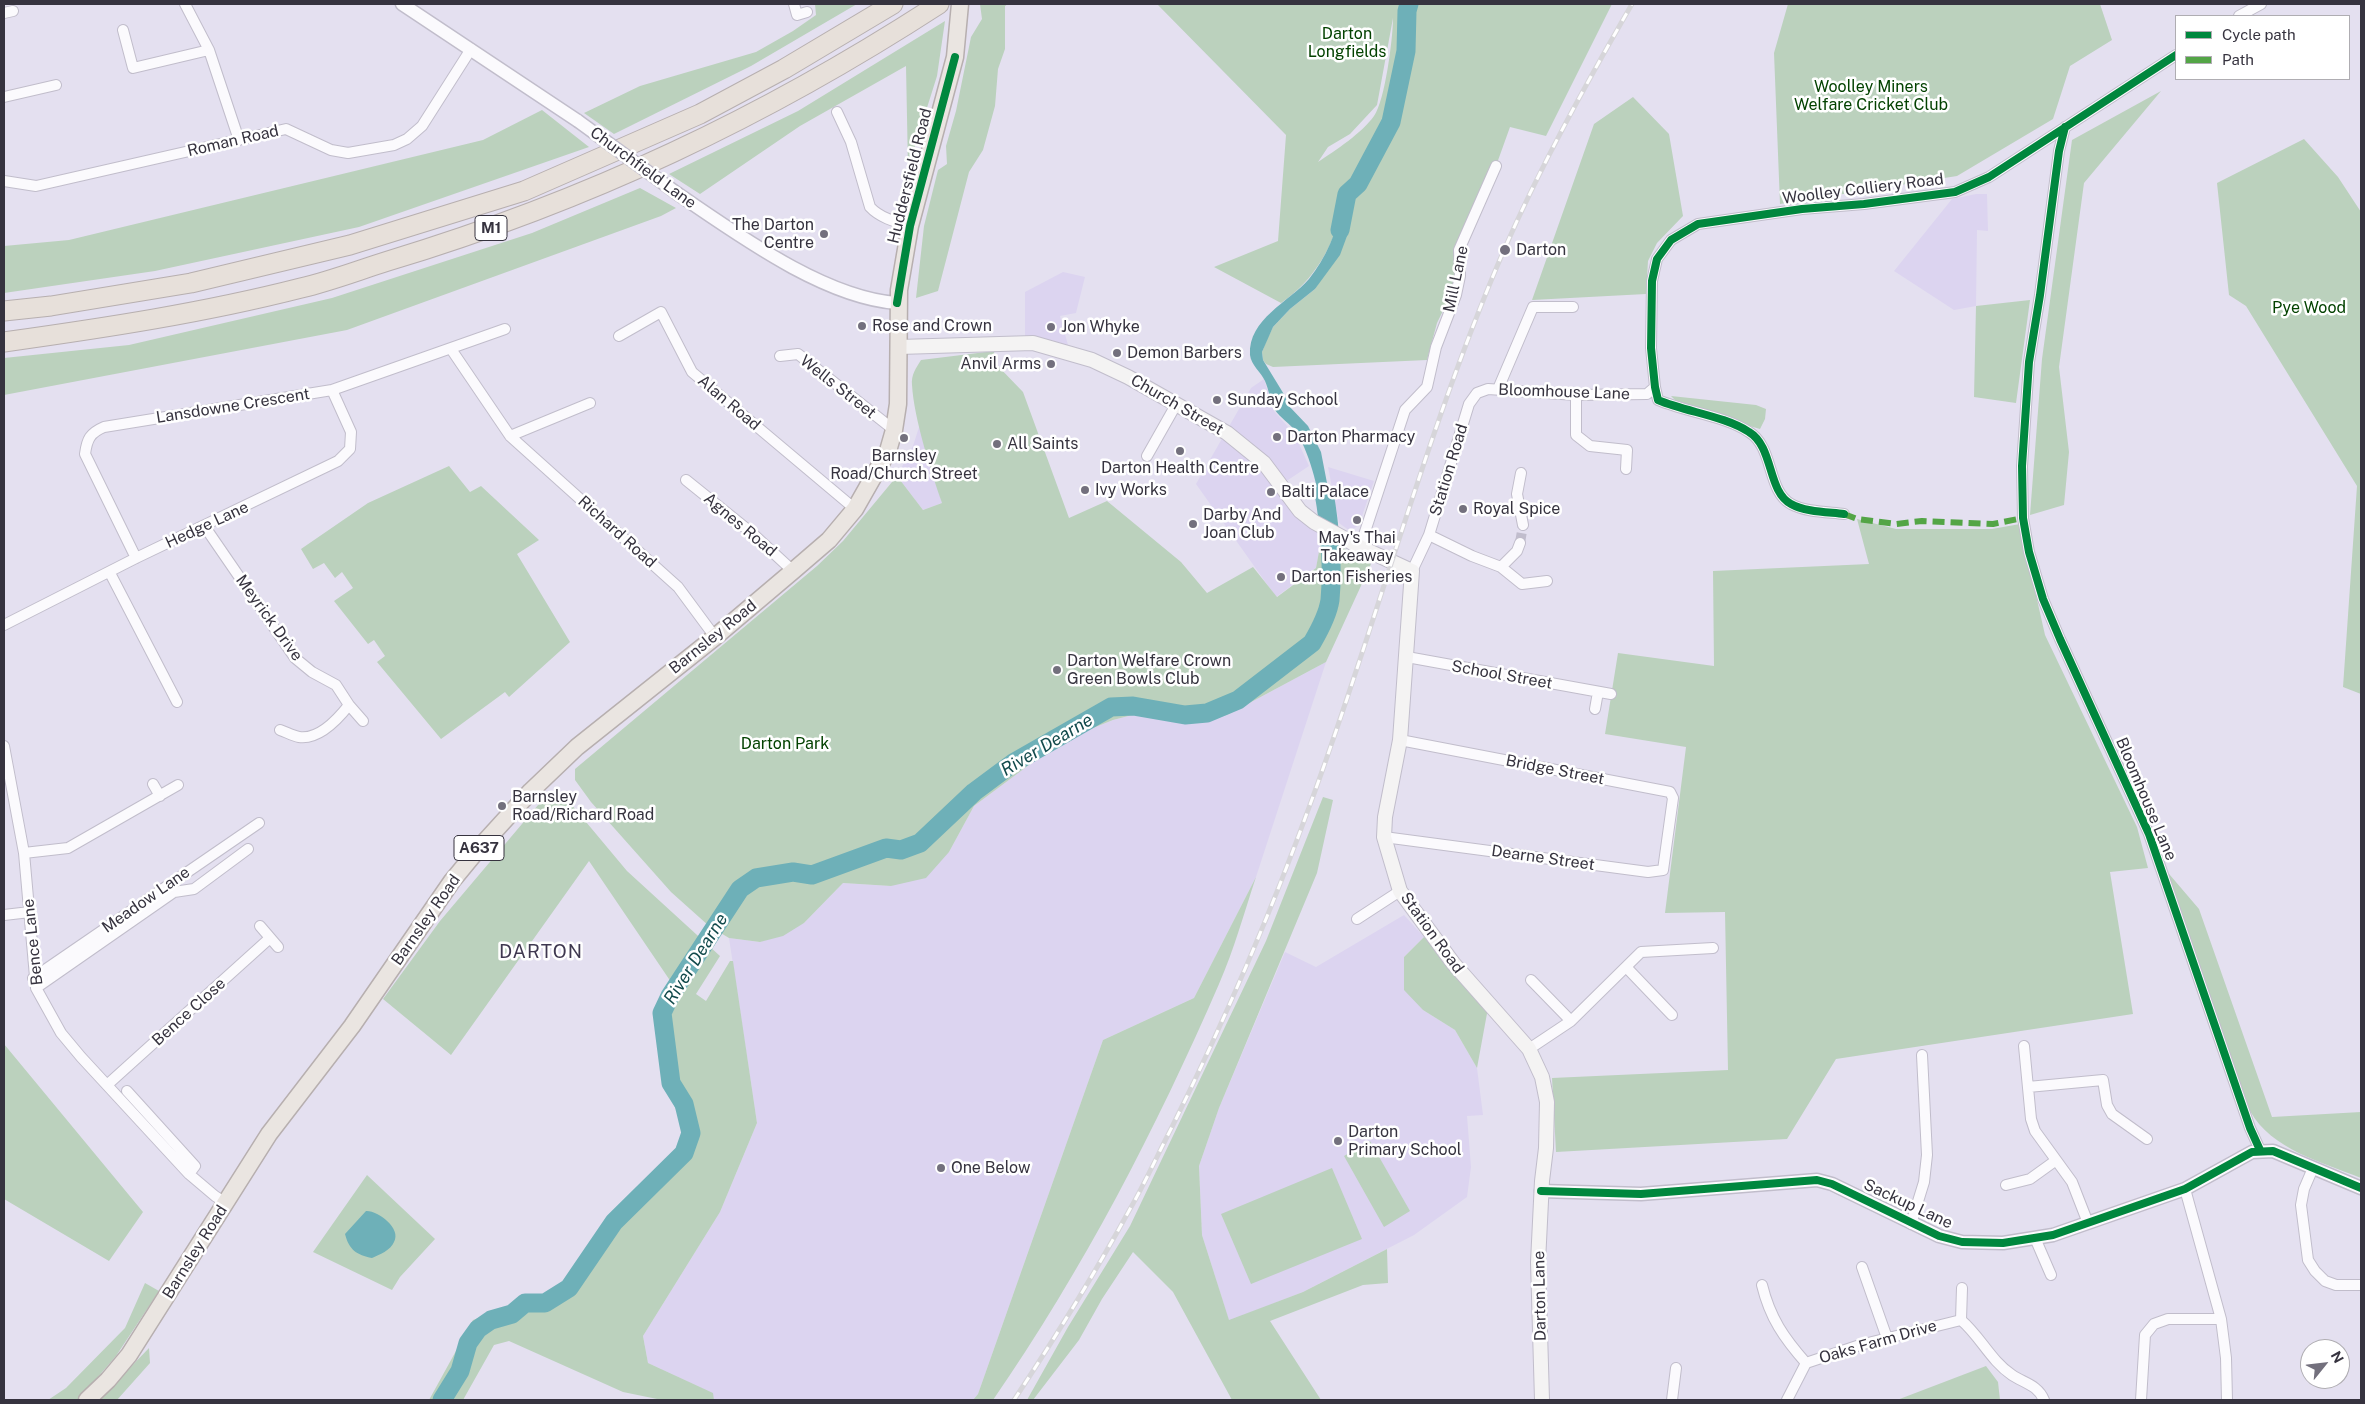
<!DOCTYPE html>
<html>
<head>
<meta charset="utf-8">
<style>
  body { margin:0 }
  #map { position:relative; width:2365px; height:1404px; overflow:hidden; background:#e4e0f0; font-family:"Public Sans",sans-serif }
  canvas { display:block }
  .frame { position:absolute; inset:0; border:5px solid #36333f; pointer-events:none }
  .legend { position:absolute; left:2175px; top:15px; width:175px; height:65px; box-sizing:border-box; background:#fff; border:1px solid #afadb2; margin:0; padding:6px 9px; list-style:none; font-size:15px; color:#36333f }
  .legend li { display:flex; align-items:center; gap:10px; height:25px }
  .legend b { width:25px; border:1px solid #afadb2 }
  .north { position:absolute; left:2300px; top:1339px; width:50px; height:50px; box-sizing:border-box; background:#fff; border:1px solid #afadb2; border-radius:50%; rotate:61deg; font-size:14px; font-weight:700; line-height:20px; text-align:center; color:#36333f }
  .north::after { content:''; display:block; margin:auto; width:18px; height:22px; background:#73707d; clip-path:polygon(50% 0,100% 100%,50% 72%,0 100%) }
</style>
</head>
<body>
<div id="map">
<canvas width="2365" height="1404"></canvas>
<div class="frame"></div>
<ul class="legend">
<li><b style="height:6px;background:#00873e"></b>Cycle path</li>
<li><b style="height:6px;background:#53a546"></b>Path</li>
</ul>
<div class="north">N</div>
</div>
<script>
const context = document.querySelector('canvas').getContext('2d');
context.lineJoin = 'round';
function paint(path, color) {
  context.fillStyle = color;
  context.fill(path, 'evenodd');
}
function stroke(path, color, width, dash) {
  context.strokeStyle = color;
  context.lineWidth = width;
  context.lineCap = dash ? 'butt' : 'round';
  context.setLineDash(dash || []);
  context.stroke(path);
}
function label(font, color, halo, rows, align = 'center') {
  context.font = font + ' "Public Sans",sans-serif';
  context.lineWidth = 5;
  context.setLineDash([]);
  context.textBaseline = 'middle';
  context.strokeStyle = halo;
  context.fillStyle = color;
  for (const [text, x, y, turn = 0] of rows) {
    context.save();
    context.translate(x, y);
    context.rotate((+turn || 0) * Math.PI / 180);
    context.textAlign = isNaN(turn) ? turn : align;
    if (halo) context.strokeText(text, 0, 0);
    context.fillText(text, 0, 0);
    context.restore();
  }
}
paint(new Path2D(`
  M1976,194H1987L1988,231L1977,230L1976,306L1954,310L1894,271L1952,199Z
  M1063,272L1085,277L1076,313L1060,316L1068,345L1025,336V292Z
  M1264,379L1274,411L1295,435L1309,466L1279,486L1322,535L1316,568L1276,597L1196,484L1251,388Z
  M920,424L942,503L923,510L897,476L913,446Z
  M1328,467L1374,481L1359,525L1350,531L1339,523Z
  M1326,662L1256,877L1194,998L1103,1040L978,1394L973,1400H714L712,1393L648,1363L643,1336L720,1212L757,1123L729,938L760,942L804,923L843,883L891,886L949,852L974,806L1041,756L1088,730L1113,720L1140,713L1194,720L1227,715Z
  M1404,915L1424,937L1404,957L1423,1010L1455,1030L1477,1068L1483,1115L1467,1116L1471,1167L1467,1197L1414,1235L1303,1292L1229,1321L1202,1235L1199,1166L1219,1108L1285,952L1316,967Z`), '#dcd4f0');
paint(new Path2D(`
  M815,4H857L751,66L614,134L584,113L640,86L756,52L793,31L816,15Z
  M980,4H1008L1005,6V49L998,69L995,106L983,150L969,172L938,291L916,298L924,226L938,170L947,164L946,146L956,111L971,37L982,19Z
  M1157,4H1612L1546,136L1510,127L1496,166L1459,250L1456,284L1437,323L1427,360L1273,367L1266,364L1263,360L1262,352L1267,339L1273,327L1290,309L1315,289L1347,236L1350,204H1343C1335,244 1315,280 1281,303L1214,267L1278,241L1286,135ZM1393,18C1393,38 1385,101 1374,116C1362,133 1336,150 1318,162L1328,147L1350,134L1377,105Z
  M1788,4H2100L2112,40L2070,66L2053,119L1957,176L1780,204L1774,53Z
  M945,21L937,76L908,168L906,66L800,126L700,194L669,174L798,111Z
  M2161,91L2084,183L2059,367L2069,452L2064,505L2030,515L2042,359L2072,140Z
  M1633,97L1669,134L1683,216L1657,243L1648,261L1646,294L1532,300L1594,124Z
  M542,110L589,147L359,227L155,271L4,293V246L69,240L483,140Z
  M2304,139L2338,177L2361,212V694L2343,687L2357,486L2246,306L2229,295L2217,183Z
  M640,188L676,208L661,216L347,330L4,395V358L129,345L332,298L532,233Z
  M2030,300L2016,403L1974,397L1976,306Z
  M994,351L995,363L1023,392L1069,518L1107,501L1181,562L1207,593L1253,567L1277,597L1316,568L1322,535L1371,564L1326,662L1227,715L1194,720L1140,713L1113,720L1088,730L1041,756L974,806L949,852L926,878L891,886L843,883L804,923L783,936L760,942L729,938L709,926L671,892L591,802L575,780V769L817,566L843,541L897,476L923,510L942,503C931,471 914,419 912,385C911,375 916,368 921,360Z
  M1671,396L1756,405L1766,409L1765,419L1760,429L1681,406Z
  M449,466L470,492L481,486L539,540L517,554L570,642L509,697L505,692L441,739L377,662L385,656L374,640L368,644L334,601L353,588L342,572L335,578L324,563L313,569L301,549L368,503Z
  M1857,519L1896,529H1992L2020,524L2045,635L2137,827L2148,868L2110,872L2133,1014L1836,1059L1787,1139L1556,1152L1552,1078L1728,1070L1725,912L1665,913L1686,747L1605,734L1618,653L1714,666L1713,571L1869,564Z
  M549,792L566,798L627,871L720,956L696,994L706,1001L730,961H733L757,1123L720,1212L643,1336L648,1363L713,1393L714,1400H662L623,1392L509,1341L494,1345L463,1400H429L473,1320L508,1307L524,1298L543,1299L566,1283L611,1216L679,1148L684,1129L665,1083L656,1012L671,982L589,861L451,1055L383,999L440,921Z
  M1323,797L1333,800L1317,873L1219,1108L1199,1166L1202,1235L1229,1320L1303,1292L1387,1249L1388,1283L1363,1285L1270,1321L1321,1400H1232L1173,1292L1133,1252L1102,1299L1079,1340L1033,1400H1027L1068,1327L1130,1226L1266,941Z
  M2164,868L2199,909L2272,1117L2361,1112V1178C2322,1162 2272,1150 2250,1111Z
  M1256,877C1244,913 1234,950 1219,984C1156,1129 1083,1270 993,1400H973L978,1394L1103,1040L1194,998Z
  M1424,937L1488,1008L1477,1068L1455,1030L1423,1010L1404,990V957Z
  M4,1044L143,1212L109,1261L4,1199Z
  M1370,1141L1410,1211L1384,1227L1344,1156Z
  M1332,1168L1362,1239L1251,1284L1221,1214Z
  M367,1175L435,1239L400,1277L392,1290L313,1252Z
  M145,1283L159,1291L116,1356L78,1400H48L66,1388L125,1328Z
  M149,1348L150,1363L117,1400H99Z
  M1986,1366L1998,1382L2000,1400H1897Z`), '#bbd1bd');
paint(new Path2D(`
  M1350,203L1347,236L1340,255L1315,289L1290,309L1273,327L1262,352L1263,360L1285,396L1288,405L1308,426L1321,452L1333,514L1338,524L1319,511C1321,492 1307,447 1296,432C1290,423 1280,418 1275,410C1270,401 1269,390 1265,381C1261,372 1251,365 1250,355C1248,319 1289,302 1309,279C1326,258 1337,231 1343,204Z
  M366,1211C377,1210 402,1228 394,1242C391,1250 379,1255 372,1258C357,1255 349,1250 345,1234Z`), '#6eb0b8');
stroke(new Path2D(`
  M1340,230L1347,194L1358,184L1391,122L1406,51L1407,11L1409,4
  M442,1400L460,1371L468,1343L478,1329L491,1320L512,1314L525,1303H545L569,1288L614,1222L684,1153L691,1133L684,1104L671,1083L662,1013L670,996L740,889L756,878L793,872L812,875L886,848L901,850L920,843L974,792L1013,763L1111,707L1133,706L1185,715L1207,713L1238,700L1312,643C1319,631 1328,614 1330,600C1333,567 1330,526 1324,493`), '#6eb0b8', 19);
stroke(new Path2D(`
  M1520,543L1523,525`), '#c1bdcd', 10, [10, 5]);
const minor = new Path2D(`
  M185,4L209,50L239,140
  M794,4L797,15L807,12
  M4,13L13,11
  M2239,16L2261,4
  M123,30L133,68L209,50
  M4,97L56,85
  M837,112L851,142L870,207C880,218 896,222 910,226
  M2065,127L2059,151L2040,295L2029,362L2022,466L2023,518L2029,552L2043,599L2060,639L2149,834L2250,1128L2260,1150
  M4,181L36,186L286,129L331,150L348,153L394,145L407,139L422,126L471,49
  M619,336L661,312L692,372L855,509
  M451,349L510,436L678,587L715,637
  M780,356L798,354L894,430
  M1498,389L1533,307H1573
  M1576,395V435L1590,446L1627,450L1626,469
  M510,436L590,403
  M1147,456L1177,403
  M1521,473L1517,494L1523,525
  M686,480L753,534L793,571
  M1844,514C1828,512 1805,512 1791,504C1767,491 1774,447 1749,432C1725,416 1686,412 1658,400L1655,387L1651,348L1652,281L1657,259L1671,240L1698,224L1802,209L1864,204L1955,192L1989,177L2176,55
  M205,527L295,658L312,672L336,685L349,705L363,721
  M1429,535L1472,556L1501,567L1522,584L1547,581
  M1360,547L1405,410L1427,387L1436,347L1456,295L1460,276L1459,250L1496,166
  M136,558L85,454C87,439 90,433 104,427L332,390L505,329
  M1501,567L1517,551L1520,543
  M1412,571L1429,535L1469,404L1477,393L1488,389L1576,395L1647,394L1655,387
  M110,573L177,702
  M4,625L136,558L338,461L350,449L351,432L332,390
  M1407,657L1611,694
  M1595,709L1598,692
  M280,730C286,732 293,736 299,737C319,740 338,719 349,705
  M4,746L24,853L36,988L61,1033L81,1057L189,1174L215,1196L226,1203
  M153,784L160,796
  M1384,837L1648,872L1663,870L1673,798L1670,792L1400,740
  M24,853L68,848L178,785
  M4,915L30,912
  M1357,919L1400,891
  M260,926L278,947
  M1626,967L1672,1015
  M33,978L259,823
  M1531,980L1571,1021
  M36,988L174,892L194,889L248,849
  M2024,1046L2031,1119L2035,1131L2072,1182L2088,1223
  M1529,1049L1571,1021L1641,952L1713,948
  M107,1085L270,938
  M2028,1087L2103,1080L2107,1105L2112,1114L2147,1139
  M127,1091L195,1166L189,1174
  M2313,1168L2304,1189L2301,1205L2308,1260L2315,1271L2325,1281L2336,1285H2361
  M2006,1185L2030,1179L2055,1161
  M1911,1224L1924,1182L1927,1155L1922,1055
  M2035,1238L2051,1275
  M1862,1267L1887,1338
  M1762,1285C1770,1318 1784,1338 1806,1363
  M2221,1319L2226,1358L2227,1400
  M1961,1320L1962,1288
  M1672,1400L1676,1368
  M1787,1400L1806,1363L1860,1345L1961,1320C1980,1336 1991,1361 2012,1375C2024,1383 2038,1385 2044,1400
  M2141,1400L2145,1335L2154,1324L2168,1319H2221L2185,1189`);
const tertiary = new Path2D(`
  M402,4L578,121
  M678,194C737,234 824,298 897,303
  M1541,1191L1641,1194L1817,1180L1832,1184L1939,1236L1962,1242L2003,1243L2053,1235L2185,1189L2252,1152L2273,1151L2361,1188`);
const secondary = new Path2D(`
  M899,347L1033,343L1092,360L1128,377L1227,433L1264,463L1300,511L1314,522L1360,547L1412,571L1400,740L1385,817L1384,837L1400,891L1453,963L1529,1049L1542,1077L1547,1102L1546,1148L1542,1181L1538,1262L1542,1400`);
const trunk = new Path2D(`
  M87,1400L108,1380L129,1355L269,1134L352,1026L452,881L480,847L531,791L577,747L715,637L793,571L829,540L855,509L888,451L894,430L898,404L899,290L910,226L955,57L960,4`);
const motorway = new Path2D(`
  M4,311L51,306L191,283L350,245L524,191L700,114L784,69L893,4
  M4,342C104,328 203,313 301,288C331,281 359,270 388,261C587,201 765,117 939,4`);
stroke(minor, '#c1bdcb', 12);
stroke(tertiary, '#c1bdcb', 15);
stroke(secondary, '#c1bdcb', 16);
stroke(trunk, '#b7afaf', 19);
stroke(motorway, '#b7afaf', 21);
stroke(minor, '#fbfafd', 10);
stroke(tertiary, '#fbfafd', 12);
stroke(secondary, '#f4f3f3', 14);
stroke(trunk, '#eae5e1', 16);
stroke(motorway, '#e7e0da', 19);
const rail = new Path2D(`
  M1014,1400C1055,1338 1094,1275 1130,1209C1145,1183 1158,1154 1172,1127C1224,1022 1271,913 1311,802C1378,619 1427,429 1504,250C1541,165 1586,84 1632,4`);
stroke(rail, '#d6d5d9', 5);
stroke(rail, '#fff', 3, [9]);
const tertiaryBridge = new Path2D(`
  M578,121L678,194`);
stroke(tertiaryBridge, '#c1bdcb', 15, []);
stroke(tertiaryBridge, '#fbfafd', 12);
stroke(new Path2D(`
  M1844,514L1857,519L1896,524L1922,521L1993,524L2023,518`), '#53a546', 6, [12, 6]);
stroke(new Path2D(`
  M2065,127L2059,151L2040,295L2029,362L2022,466L2023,518L2029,552L2043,599L2060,639L2149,834L2250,1128L2260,1150
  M897,303L910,226L955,57
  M1844,514C1828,512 1805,512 1791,504C1767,491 1774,447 1749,432C1725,416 1686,412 1658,400L1655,387L1651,348L1652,281L1657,259L1671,240L1698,224L1802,209L1864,204L1955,192L1989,177L2176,55
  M1541,1191L1641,1194L1817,1180L1832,1184L1939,1236L1962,1242L2003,1243L2053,1235L2185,1189L2252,1152L2273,1151L2361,1188`), '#00873e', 8);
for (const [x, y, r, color] of [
  [824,234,5,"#73707d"],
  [1505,250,6,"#73707d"],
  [862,326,5,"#73707d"],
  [1051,327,5,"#73707d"],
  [1117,353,5,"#73707d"],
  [1051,364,5,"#73707d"],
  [1217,400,5,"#73707d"],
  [1277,437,5,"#73707d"],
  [904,438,5,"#73707d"],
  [997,444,5,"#73707d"],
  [1180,451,5,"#73707d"],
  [1085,490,5,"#73707d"],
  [1271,492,5,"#73707d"],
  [1463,509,5,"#73707d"],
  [1357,520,5,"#73707d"],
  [1193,524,5,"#73707d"],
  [1281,577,5,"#73707d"],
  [1057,670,5,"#73707d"],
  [502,806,5,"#73707d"],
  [1338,1141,5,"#73707d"],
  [941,1168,5,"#73707d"]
]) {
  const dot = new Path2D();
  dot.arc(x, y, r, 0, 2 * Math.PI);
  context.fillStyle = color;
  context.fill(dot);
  stroke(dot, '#fff', 2);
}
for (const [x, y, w] of [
  [491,228,32],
  [479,848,50]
]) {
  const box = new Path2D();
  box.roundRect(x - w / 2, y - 12.5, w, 25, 4);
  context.fillStyle = '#fff';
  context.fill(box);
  stroke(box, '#36333f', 1);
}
label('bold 15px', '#36333f', null, [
  ["M1",491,228],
  ["A637",479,848]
]);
label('16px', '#034200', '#fff', [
  ["Darton",1347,34],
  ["Longfields",1347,52],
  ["Woolley Miners",1871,87],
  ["Welfare Cricket Club",1871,105],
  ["Pye Wood",2309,308],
  ["Darton Park",785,744]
]);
label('16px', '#36333f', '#fff', [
  ["Roman Road",233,141,-13],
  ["Churchfield Lane",643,168,36],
  ["Huddersfield Road",910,176,-76],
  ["Woolley Colliery Road",1863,189,-7],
  ["Mill Lane",1456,279,-78],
  ["Wells Street",838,387,38],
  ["Bloomhouse Lane",1564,392,2],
  ["Alan Road",729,403,40],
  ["Church Street",1177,405,30],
  ["Lansdowne Crescent",233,406,-9],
  ["Station Road",1449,470,-73],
  ["Hedge Lane",207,525,-25],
  ["Agnes Road",740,525,40],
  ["Richard Road",617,532,42],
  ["Meyrick Drive",269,618,54],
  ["Barnsley Road",713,637,-39],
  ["School Street",1502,675,10],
  ["Bridge Street",1555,770,11],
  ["Bloomhouse Lane",2146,799,67],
  ["Dearne Street",1543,858,8],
  ["Meadow Lane",146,900,-35],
  ["Barnsley Road",426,920,-55],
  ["Station Road",1432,933,54],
  ["Bence Lane",33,942,-96],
  ["Bence Close",189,1012,-42],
  ["Sackup Lane",1908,1204,25],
  ["Barnsley Road",195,1252,-58],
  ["Darton Lane",1540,1296,-91],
  ["Oaks Farm Drive",1878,1342,-16]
]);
label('16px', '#36333f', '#fff', [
  ["The Darton",814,225,"right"],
  ["Centre",814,243,"right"],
  ["Darton",1516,250],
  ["Rose and Crown",872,326],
  ["Jon Whyke",1061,327],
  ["Demon Barbers",1127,353],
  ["Anvil Arms",1041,364,"right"],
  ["Sunday School",1227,400],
  ["Darton Pharmacy",1287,437],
  ["All Saints",1007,444],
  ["Barnsley",904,456,"center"],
  ["Road/Church Street",904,474,"center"],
  ["Darton Health Centre",1180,468,"center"],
  ["Ivy Works",1095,490],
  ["Balti Palace",1281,492],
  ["Royal Spice",1473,509],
  ["Darby And",1203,515],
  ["Joan Club",1203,533],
  ["May's Thai",1357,538,"center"],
  ["Takeaway",1357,556,"center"],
  ["Darton Fisheries",1291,577],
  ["Darton Welfare Crown",1067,661],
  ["Green Bowls Club",1067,679],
  ["Barnsley",512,797],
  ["Road/Richard Road",512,815],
  ["Darton",1348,1132],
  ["Primary School",1348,1150],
  ["One Below",951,1168]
], 'left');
label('italic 18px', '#124a4c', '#fff', [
  ["River Dearne",1047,745,-31],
  ["River Dearne",696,959,-58]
]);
context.letterSpacing = '1px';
label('19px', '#3f3850', '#fff', [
  ["DARTON",541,952]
]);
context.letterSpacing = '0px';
</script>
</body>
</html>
